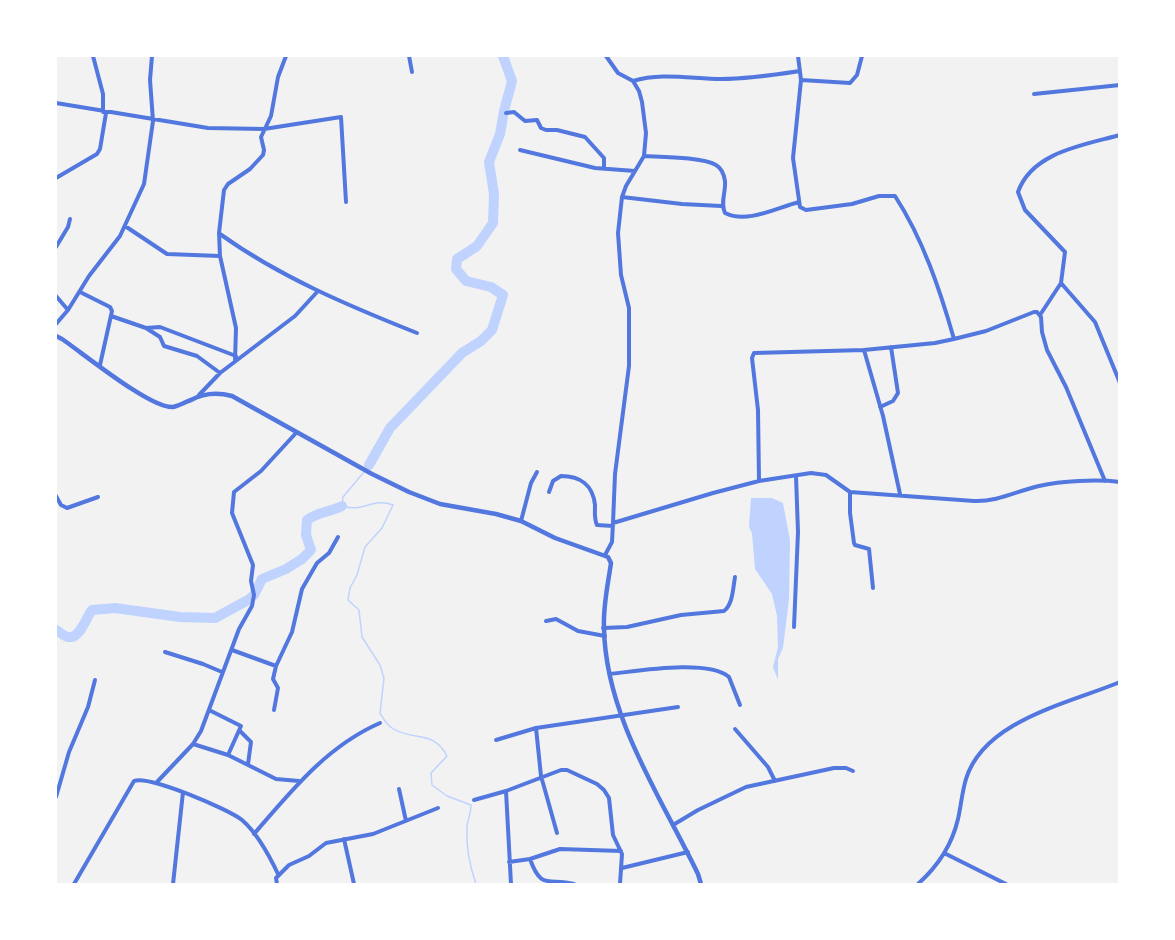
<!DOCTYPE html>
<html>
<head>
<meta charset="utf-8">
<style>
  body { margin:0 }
  #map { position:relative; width:1175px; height:940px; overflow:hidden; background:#f2f2f2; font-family:Overpass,sans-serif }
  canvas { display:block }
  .frame { position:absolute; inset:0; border:57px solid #fff; pointer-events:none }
</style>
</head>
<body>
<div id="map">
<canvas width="1175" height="940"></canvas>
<div class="frame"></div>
</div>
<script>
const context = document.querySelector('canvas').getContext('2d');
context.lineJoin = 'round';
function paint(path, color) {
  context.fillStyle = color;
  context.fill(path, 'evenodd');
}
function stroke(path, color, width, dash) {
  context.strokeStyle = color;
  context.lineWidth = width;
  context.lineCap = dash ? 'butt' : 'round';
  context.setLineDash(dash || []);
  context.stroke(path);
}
paint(new Path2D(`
  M751,498H772L783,503L790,540L789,599L783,648L778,659V680L773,667L778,647L777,616L772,594L755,569L752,533L749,527Z`), '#bfd3fe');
stroke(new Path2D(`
  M364,472L343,497L342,506C364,513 372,497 393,505L382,528L365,547L357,575L350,588L348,600L359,610L362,637L380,665L384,678L380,713C383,718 386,724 392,728C413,742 433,729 447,756L431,773L432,785L447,796L471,805C471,815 467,820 467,828C466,847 470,867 476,884`), '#bfd3fe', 1.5);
stroke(new Path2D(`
  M369,465L390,428L462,353L481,341L492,330L503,295L491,287L466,281L456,269L457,259L477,246L493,223L494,194L489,162L500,134L504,111L512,81L503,56
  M56,630C60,632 63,636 68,637C80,640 86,617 92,610L115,608L180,617L215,618L248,600L254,595L262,579L286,569L302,559L311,550L306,535L307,520C318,512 330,512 342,506`), '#bfd3fe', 10);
stroke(new Path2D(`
  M93,56L103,94V112
  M409,56L412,72
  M606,56L618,73L633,81L639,91L642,102L646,133L644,156L626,186L622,197L618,233L621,275L629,308V366L615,474L613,523
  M798,56L801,80L793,158L800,207L806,210L852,204L879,196H895C923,239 940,290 954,339L986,331L1034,312H1037L1041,317L1042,332L1047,350L1066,387L1105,481
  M801,80L850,83L857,75L862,56
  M633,81C661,72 693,79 721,79C748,79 774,75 800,71
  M1034,94L1120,85
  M56,103L208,128L264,129L341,117L346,202
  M506,113L514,112L525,121L537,120L541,128L546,130H557L585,137L604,158V168
  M520,150L595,168L635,171
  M644,156C662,157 702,157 716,165C721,168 724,174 725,181C726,193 720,202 725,213C747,224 776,208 799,202
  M56,178L97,154L100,149L106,113
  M622,197L682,204L721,206
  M125,226L167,254L220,256
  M220,234C280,277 349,306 417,333
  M56,247L68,227L70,219
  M1061,283L1095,322L1120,383
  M80,292L110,307L112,311L100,365
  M56,296L68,310
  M1040,315L1061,283L1065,252L1025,210L1018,192C1032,152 1084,145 1120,135
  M111,316L146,328L160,337L164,346L197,356L220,373
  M56,324L68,310L89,276L120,236L144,184L153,121L150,80L152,56
  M146,328L160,327L236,356
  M864,350L883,416L900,494
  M235,361L236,328L220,256L219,233L224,190L228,184L250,169L263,155L264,150L261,137L271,116L278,77L286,56
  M199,395L220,373L295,316L318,291
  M880,407L893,401L898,393L891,347
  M759,481L758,410L752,358L754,353L864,350L935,343L954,339
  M549,492L553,481L561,476C580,476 593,485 595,505C595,512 594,519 597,525L613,526
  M850,492V513L854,543L855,545L869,549L873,588
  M56,496L61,505L67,508L98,497
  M521,521L531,483L537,472
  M605,555L612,542L613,523L713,493L759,481L811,473L826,475L850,492L974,501C997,502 1017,491 1039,486C1061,481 1097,479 1120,482
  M546,621L556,619L578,631L605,636
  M794,627L798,532L796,476
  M603,628L627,627L681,615L724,611C733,604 733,588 735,577
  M232,650L276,666L292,632L302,589L317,563L329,553L338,537
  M165,652L203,664L222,672
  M610,674C638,671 708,659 729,677L740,705
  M209,710L241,726L228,755
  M274,710L278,688L273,679L276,666
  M536,728L541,776L557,833
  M735,729L768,767L775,781
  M240,731L251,742L248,764
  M496,740L536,728L678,707
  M193,744L228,755L276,779L299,781
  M157,782L193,744L201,731L239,629L252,606L254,595L251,581L253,565L232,513L234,492L261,471L296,433
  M399,789L406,821
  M506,791L511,884
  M56,797L69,752L88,707L95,680
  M474,800L506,791L561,770H567L597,784L604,790L609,798L613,835L622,854L620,884
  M673,825L698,810L746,787L834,768H846L853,771
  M254,834C291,791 327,746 380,723
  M344,839L354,884
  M944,853L1006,884
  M530,859C541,890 548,878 574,884
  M509,862L530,859L560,849L621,851
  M622,868L688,852
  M74,884L134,781C149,775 228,809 242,820C257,833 270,857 278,874
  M173,884L183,792
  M277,884L276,878L289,865L309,856L326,843L373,834L438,808
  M918,884C937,867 952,845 958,819C961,806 962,792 966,779C984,720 1070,703 1120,682`), '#5277de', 4);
stroke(new Path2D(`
  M56,336L62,339C84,354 151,409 173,407C179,406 185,402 191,400C204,393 217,392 232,396L372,474L409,492L440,504L496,514L521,521L555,538L608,557L611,563C608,584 603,606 604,627C605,716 661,797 698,874L701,884`), '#5277de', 4.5);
</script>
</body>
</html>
